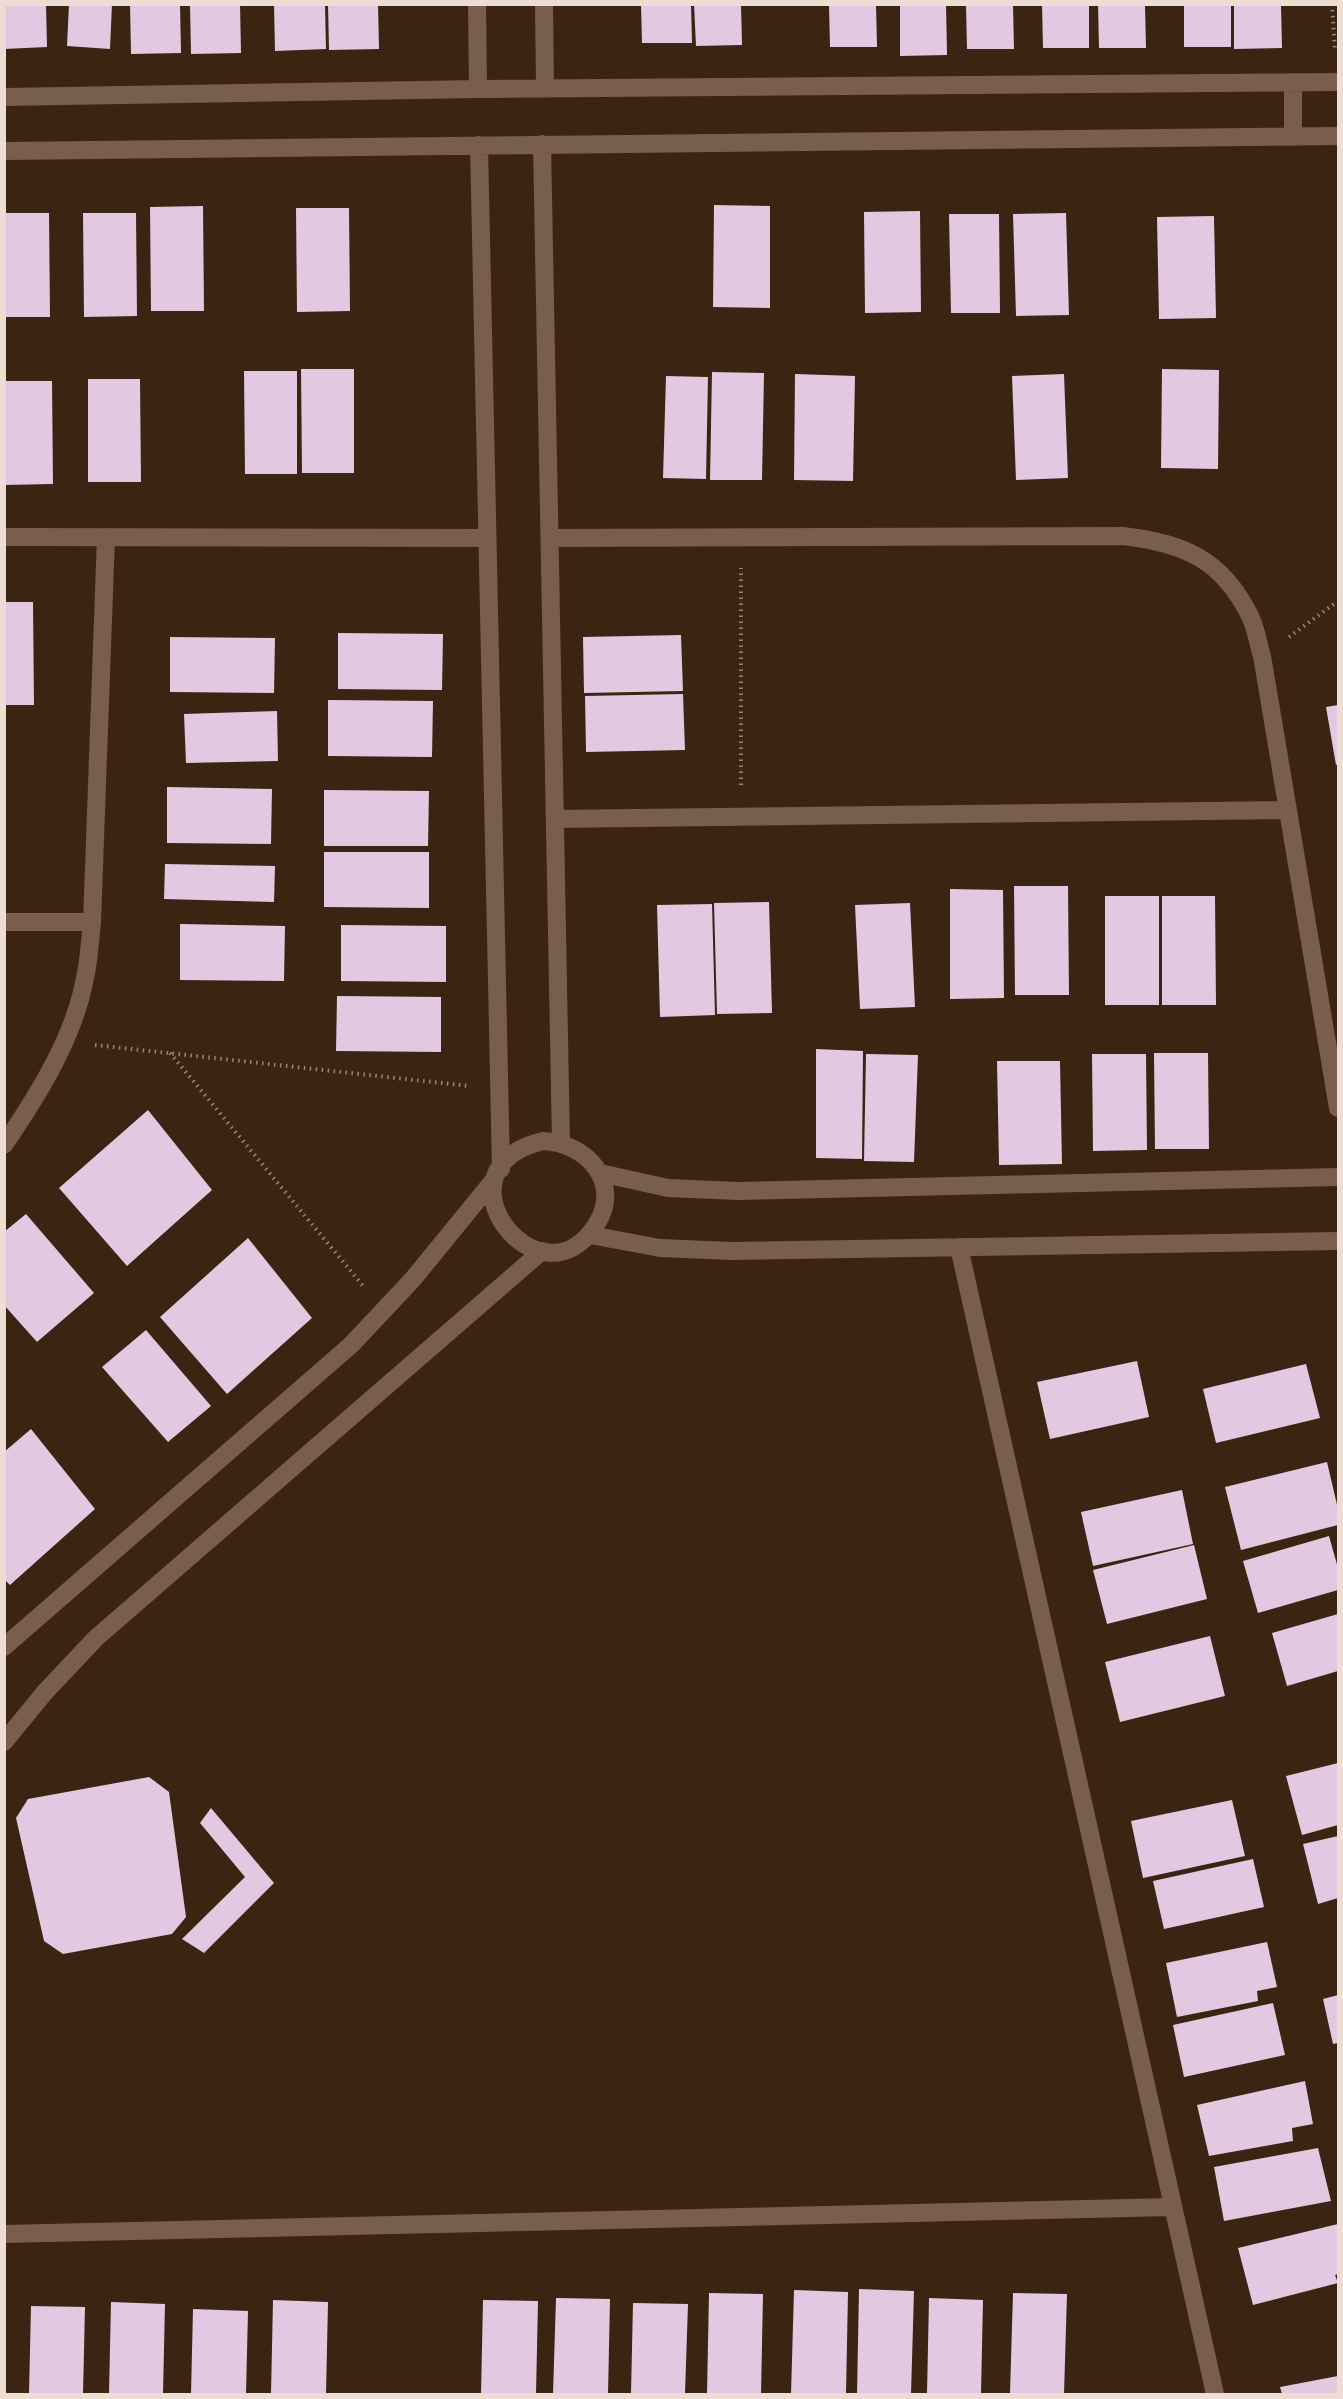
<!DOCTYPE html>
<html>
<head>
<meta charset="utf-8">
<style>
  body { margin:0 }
  #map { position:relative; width:1343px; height:2399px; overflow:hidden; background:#3c2413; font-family:"Sofia Sans Condensed",sans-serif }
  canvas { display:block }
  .frame { position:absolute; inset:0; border:6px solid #edddd2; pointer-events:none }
</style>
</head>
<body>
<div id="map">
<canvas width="1343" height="2399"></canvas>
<div class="frame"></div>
</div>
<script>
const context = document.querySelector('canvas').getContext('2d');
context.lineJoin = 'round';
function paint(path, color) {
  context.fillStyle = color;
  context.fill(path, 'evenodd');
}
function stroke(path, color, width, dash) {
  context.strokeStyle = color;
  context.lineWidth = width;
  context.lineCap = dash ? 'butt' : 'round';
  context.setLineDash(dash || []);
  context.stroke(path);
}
paint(new Path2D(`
  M4,4H46L47,47L4,49Z
  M69,4H112L110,49L67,46Z
  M130,4H180L181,53L131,54Z
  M190,4H240L241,53L191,54Z
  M274,4H325L326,49L275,51Z
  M328,4H378L379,49L329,50Z
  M641,4H691L692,43H642Z
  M694,4H741L742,45L696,46Z
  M829,4H876L877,47H830Z
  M900,4H946L947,55L900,56Z
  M966,4H1013L1014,49H967Z
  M1042,4H1089V48H1043Z
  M1098,4H1145L1146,48H1099Z
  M1184,4H1231V47H1184Z
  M1234,4H1281L1282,48L1234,49Z
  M714,205L770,206V308L713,307Z
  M203,206L204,311H151L150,207Z
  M296,208H349L350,311L297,312Z
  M920,211L921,312L865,313L864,212Z
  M4,213H49L50,317H4Z
  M83,213H136L137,316L84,317Z
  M1066,213L1069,315L1016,316L1013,214Z
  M949,214H999L1000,313H951Z
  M1214,216L1216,318L1159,319L1157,217Z
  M301,369H354V473H302Z
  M1162,369L1219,370L1218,469L1161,468Z
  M244,371H297V474H245Z
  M712,372L764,373L762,480H710Z
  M795,374L855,376L853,481L794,480Z
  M1064,374L1068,478L1016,480L1012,376Z
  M666,376L708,377L706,479L663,478Z
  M88,379H140L141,482H88Z
  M4,381H52L53,484L4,485Z
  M4,602H33L34,705H4Z
  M338,633L443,634L442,690L338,689Z
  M681,635L683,691L584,693L583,637Z
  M170,637L275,638L274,693L170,692Z
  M683,694L685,750L586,752L585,696Z
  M328,700L433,701L432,757L328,756Z
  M1338,705V764L1336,765L1326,707Z
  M277,711L278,761L186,763L184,714Z
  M167,787L272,789L271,844L167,843Z
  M324,790L429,791L428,846H324Z
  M324,852H429V908L324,907Z
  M165,864L275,866L274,902L164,899Z
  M1014,886H1068L1069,995H1015Z
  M950,889L1003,890L1004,998L950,999Z
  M1105,896H1159V1005H1105Z
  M1162,896H1215L1216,1005H1162Z
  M769,902L772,1013L717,1014L714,903Z
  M910,903L915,1007L860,1009L855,905Z
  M712,904L715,1015L660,1017L657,905Z
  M180,924L285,926L284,981L180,980Z
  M341,925L446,926V982L341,981Z
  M337,996L441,997V1052L336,1051Z
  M816,1049L863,1051L862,1159L816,1158Z
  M1154,1053H1208L1209,1149H1155Z
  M866,1054L918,1055L914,1162L864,1161Z
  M1092,1054H1146L1147,1150L1093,1151Z
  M997,1061H1060L1062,1164L999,1165Z
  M148,1110L212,1190L127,1266L59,1188Z
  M26,1214L94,1293L37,1342L4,1305V1232Z
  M248,1238L312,1318L227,1394L160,1317Z
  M146,1330L211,1406L168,1442L102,1367Z
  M1137,1361L1149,1417L1050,1439L1037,1382Z
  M1306,1364L1320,1418L1216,1443L1203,1389Z
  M31,1429L95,1509L10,1585L4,1579V1452Z
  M1327,1462L1338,1509V1525L1241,1550L1225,1487Z
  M1182,1490L1193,1544L1093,1566L1081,1512Z
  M1329,1536L1338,1568V1590L1258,1613L1243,1561Z
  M1194,1545L1207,1599L1107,1624L1093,1570Z
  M1338,1614V1671L1287,1686L1272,1633Z
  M1210,1636L1225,1696L1120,1722L1105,1662Z
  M1338,1763V1825L1302,1835L1286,1776Z
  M149,1777L169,1792L186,1917L172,1934L63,1954L44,1941L16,1818L28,1799Z
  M1232,1800L1245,1856L1143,1878L1131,1821Z
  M211,1808L274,1883L204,1953L182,1939L245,1877L200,1823Z
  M1338,1836V1898L1318,1904L1303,1844Z
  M1253,1859L1264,1907L1164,1929L1153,1881Z
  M1267,1942L1277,1987L1257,1991L1258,2001L1177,2017L1166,1963Z
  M1338,1995V2043L1333,2044L1323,1999Z
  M1273,2003L1285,2055L1184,2077L1173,2025Z
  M1305,2081L1313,2124L1292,2128L1293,2141L1209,2156L1197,2105Z
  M1318,2148L1331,2201L1224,2221L1214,2167Z
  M1338,2224V2274L1335,2275L1338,2283L1253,2305L1238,2248Z
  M859,2289L914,2291L911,2394H857Z
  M794,2290L848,2292L846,2394H791Z
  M709,2293L763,2294L761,2394H707Z
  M1013,2293L1067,2294L1064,2394H1010Z
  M556,2298L610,2299L608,2394H553Z
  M929,2298L983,2300L981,2394H927Z
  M273,2300L328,2302L326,2394H271Z
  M483,2300L538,2301L536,2394H481Z
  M111,2302L165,2304L163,2394H109Z
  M633,2303L688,2304L685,2394H631Z
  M31,2306L85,2307L83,2394H29Z
  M193,2309L248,2311L246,2394H191Z
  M1338,2376V2394H1282L1280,2387Z`), '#e3c8e1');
stroke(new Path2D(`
  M1332,4L1335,51
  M1289,637L1338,601
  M741,785V568
  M95,1045L469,1086
  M170,1053L364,1287`), '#9b8779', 4, [1.5, 4.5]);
stroke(new Path2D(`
  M477,4L478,89
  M544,4L545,88
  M4,97L478,89L1338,82
  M1293,137V82
  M542,144L561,1142
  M479,145L501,1169
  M4,151L1338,136
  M4,537L487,538
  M550,538L1123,536C1183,543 1222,559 1250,616C1256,628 1258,643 1262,656L1338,1108
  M555,819L1287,810
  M4,922H92
  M543,1141C587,1143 623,1183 596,1225C540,1312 427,1169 543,1141Z
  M4,1145C38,1095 74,1038 85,978C89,960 90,941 92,922L106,537
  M600,1173L668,1188L738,1191L1338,1177
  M590,1235L660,1248L731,1251L1338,1241
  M959,1247L1215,2394
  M4,1647L351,1345L413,1279L493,1181
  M4,1742L45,1692L96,1638L542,1251
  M4,2234L1173,2207`), '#795e4b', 18);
</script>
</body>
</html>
